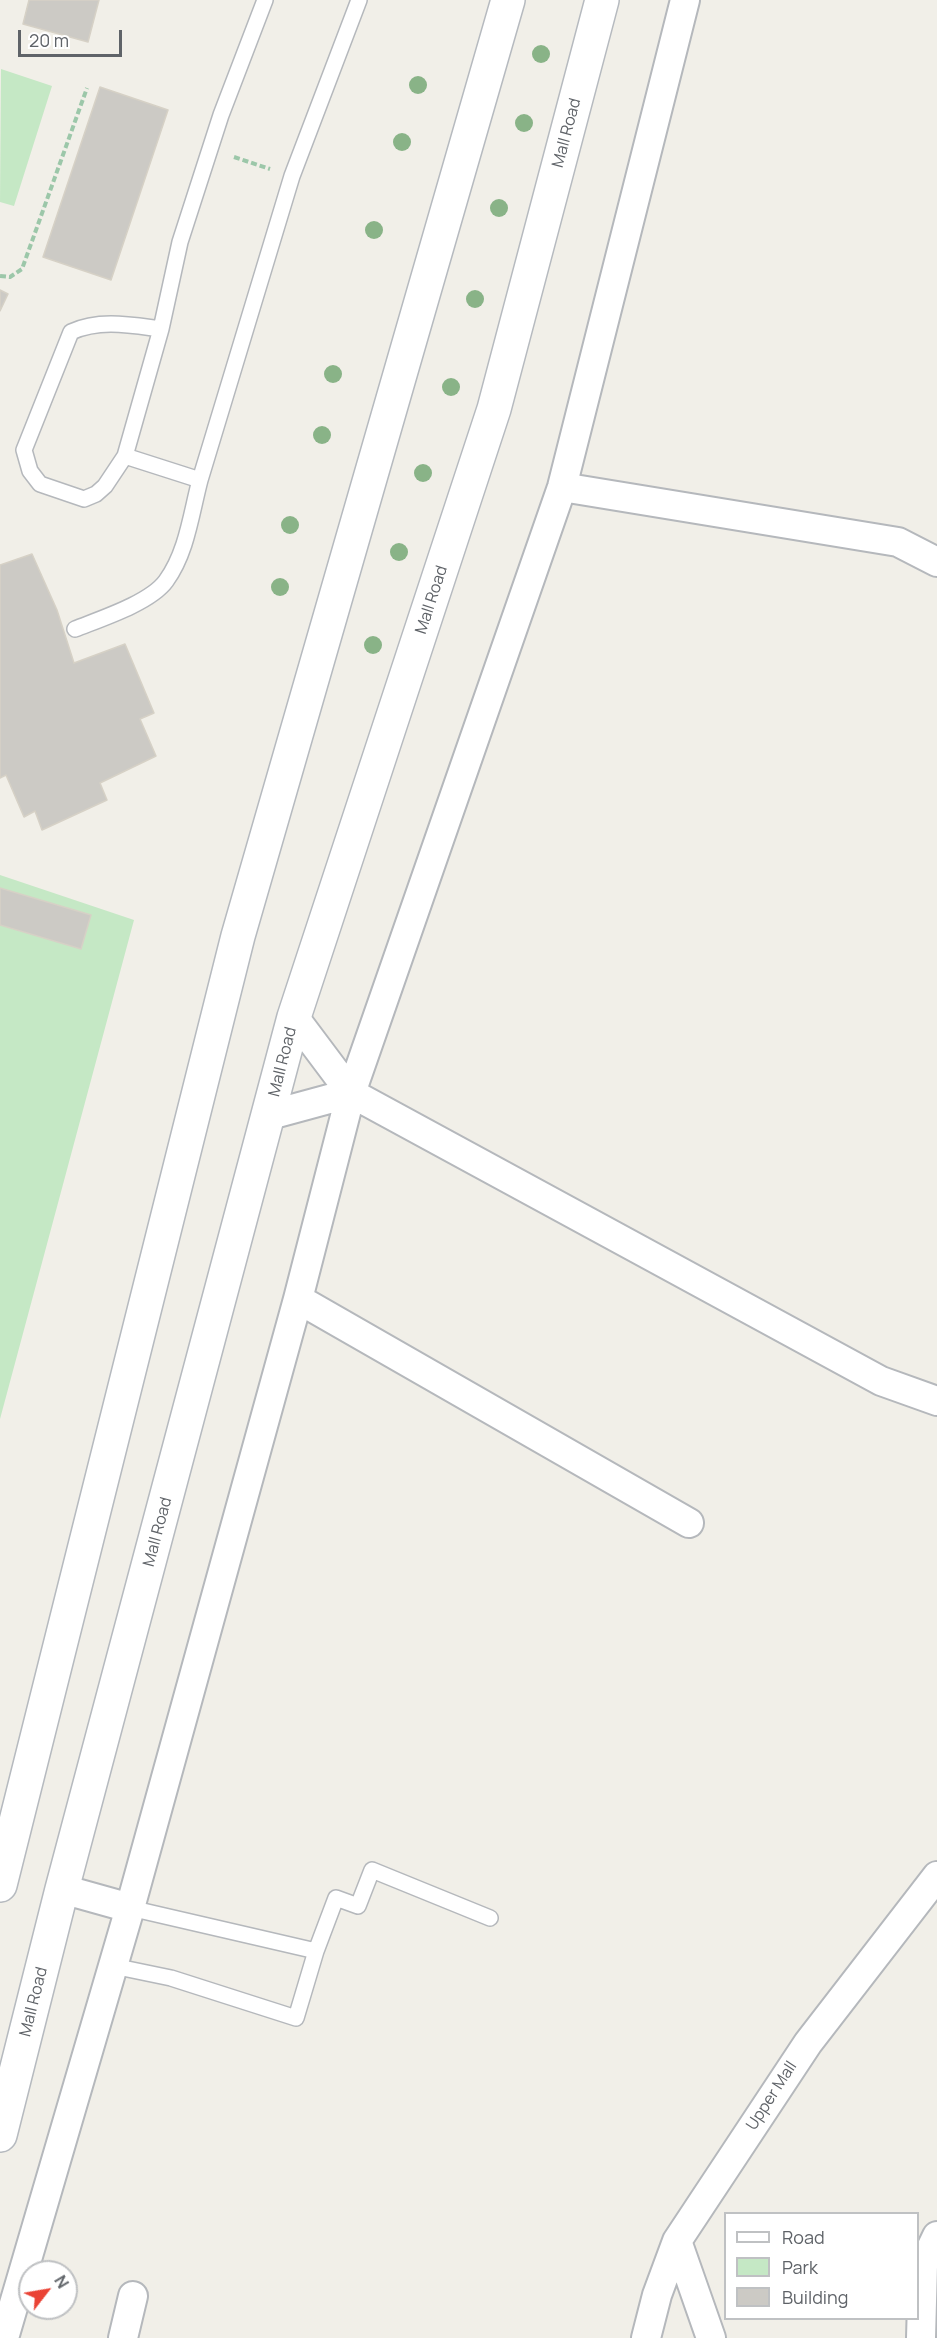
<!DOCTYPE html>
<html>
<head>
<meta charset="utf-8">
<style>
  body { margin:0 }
  #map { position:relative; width:937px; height:2338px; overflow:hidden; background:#f1efe8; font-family:Manrope,sans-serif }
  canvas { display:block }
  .legend { position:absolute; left:724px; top:2212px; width:195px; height:108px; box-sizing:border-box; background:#fff; border:2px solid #bfc1c3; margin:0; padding:8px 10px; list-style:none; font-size:18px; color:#5f6368 }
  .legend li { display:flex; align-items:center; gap:12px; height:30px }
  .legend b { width:30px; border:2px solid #bfc1c3 }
  .north { position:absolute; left:18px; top:2260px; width:60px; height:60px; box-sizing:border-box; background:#fff; border:2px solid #bfc1c3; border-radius:50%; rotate:59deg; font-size:16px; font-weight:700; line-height:24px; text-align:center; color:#5f6368 }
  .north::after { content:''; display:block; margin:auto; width:21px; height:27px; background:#ea4335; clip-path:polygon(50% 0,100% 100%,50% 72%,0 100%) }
  .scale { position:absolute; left:18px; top:30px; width:104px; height:27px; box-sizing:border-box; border:3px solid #5f6368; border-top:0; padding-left:8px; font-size:18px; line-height:21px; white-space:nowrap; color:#5f6368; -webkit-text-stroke:4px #fff; paint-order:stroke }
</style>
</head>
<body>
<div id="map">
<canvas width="937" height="2338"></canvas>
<ul class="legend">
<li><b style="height:8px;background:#fff"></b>Road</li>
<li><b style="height:16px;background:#c5e8c5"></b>Park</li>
<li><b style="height:16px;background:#cccac5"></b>Building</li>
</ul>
<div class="north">N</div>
<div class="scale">20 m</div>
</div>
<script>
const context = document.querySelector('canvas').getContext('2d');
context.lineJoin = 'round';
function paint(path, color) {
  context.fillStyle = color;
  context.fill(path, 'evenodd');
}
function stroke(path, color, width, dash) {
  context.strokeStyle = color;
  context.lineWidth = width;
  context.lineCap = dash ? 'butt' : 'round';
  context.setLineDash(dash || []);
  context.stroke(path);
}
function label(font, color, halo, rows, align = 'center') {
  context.font = font + ' Manrope,sans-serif';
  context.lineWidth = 4.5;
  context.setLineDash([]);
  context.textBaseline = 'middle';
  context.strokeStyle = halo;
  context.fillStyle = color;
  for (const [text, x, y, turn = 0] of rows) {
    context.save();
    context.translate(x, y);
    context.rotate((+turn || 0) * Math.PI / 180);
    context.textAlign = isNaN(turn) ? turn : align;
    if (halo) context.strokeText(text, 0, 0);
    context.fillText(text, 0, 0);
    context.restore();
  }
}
paint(new Path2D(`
  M1,69L52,86L14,206L0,202Z
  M0,875L134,920L0,1419Z`), '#c5e8c5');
const building = new Path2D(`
  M29,0H99L88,42L23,24Z
  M100,87L168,110L111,280L43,257Z
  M0,290L8,294L0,311Z
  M32,554L57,610L74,663L125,644L154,713L140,719L156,756L100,783L107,800L42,830L35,811L24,817L6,775L0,778V565Z
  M0,888L91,915L81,949L0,925Z`);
paint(building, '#cccac5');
stroke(building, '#d6d1c6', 1.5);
const service = new Path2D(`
  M265,0L221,115L180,242L161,329L125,456L200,480L292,176L359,0
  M125,456L105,486L96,494L84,499L40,484L30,471L24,450L71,332C100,319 130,325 161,329
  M75,629C100,619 150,603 166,581C187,552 191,514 200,480
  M316,1951L336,1898L358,1906L372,1870L490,1918
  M113,1966L171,1978L296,2018L316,1951L130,1908`);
const minor = new Path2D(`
  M562,487L898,542L937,562
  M294,1017L351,1093L881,1381L937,1401
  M270,1115L351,1093
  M298,1299L689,1523
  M130,1908L298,1299L351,1093L562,487L685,0
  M677,2241L711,2338
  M4,2338L130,1908L62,1889
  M123,2338L133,2296
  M646,2338L657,2295L677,2241L808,2043L937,1876
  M921,2338L923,2265L937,2236`);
const secondary = new Path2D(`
  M0,1885L238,936L508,0
  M0,2135L62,1889L294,1017L494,409L602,0`);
stroke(service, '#b5b8bc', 18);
stroke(minor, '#b5b8bc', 32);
stroke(secondary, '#b6babf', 36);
stroke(new Path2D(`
  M234,157L270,169
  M0,276L10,277L22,269L87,88`), '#9cc7a9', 4, [6, 3]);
stroke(service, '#fff', 15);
stroke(minor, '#fff', 28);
stroke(secondary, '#fff', 33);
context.fillStyle = '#89b387';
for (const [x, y] of [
  [541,54],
  [418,85],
  [524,123],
  [402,142],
  [499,208],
  [374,230],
  [475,299],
  [333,374],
  [451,387],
  [322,435],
  [423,473],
  [290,525],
  [399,552],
  [280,587],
  [373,645]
]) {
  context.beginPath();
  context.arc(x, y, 9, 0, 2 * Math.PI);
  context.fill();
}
label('16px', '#5f6368', '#fff', [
  ["Mall Road",567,133,-75],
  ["Mall Road",432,600,-72],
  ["Mall Road",283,1062,-76],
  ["Mall Road",158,1532,-75],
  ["Mall Road",34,2002,-76],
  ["Upper Mall",772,2096,-57]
]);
</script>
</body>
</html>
